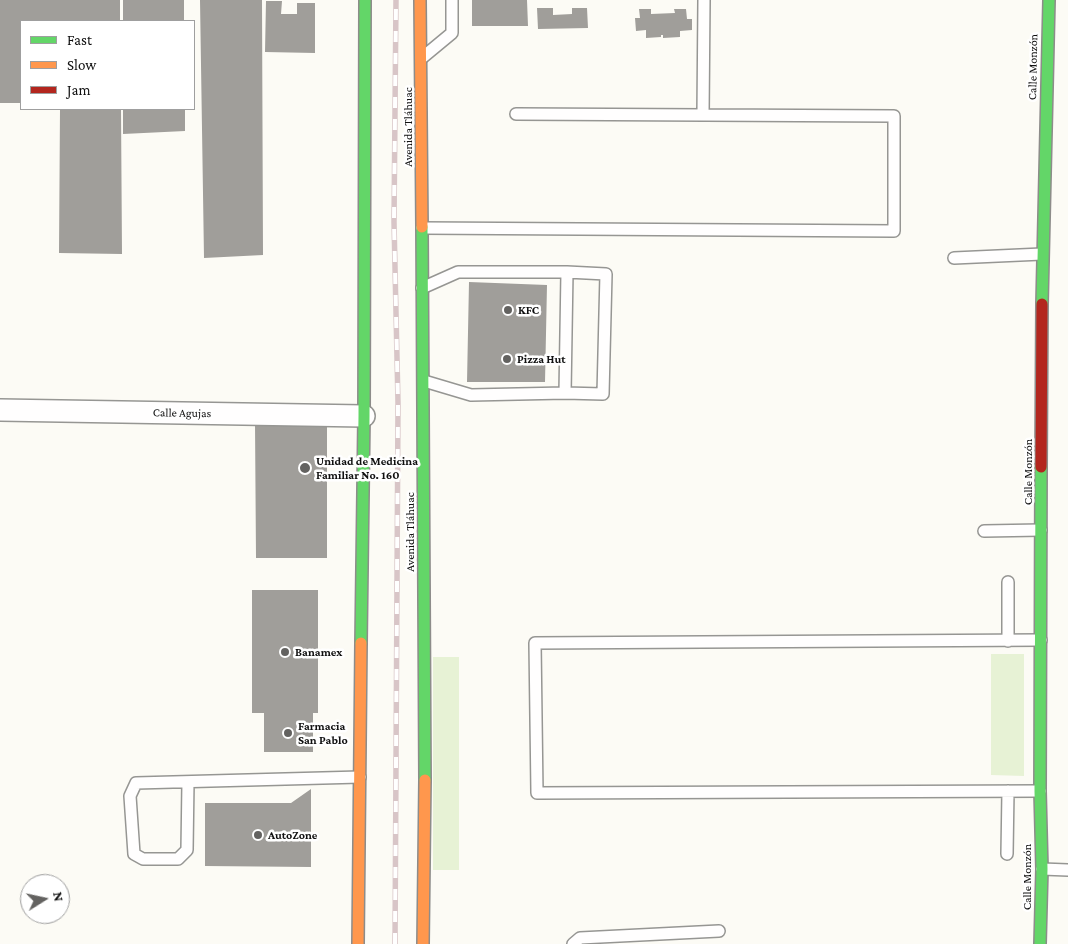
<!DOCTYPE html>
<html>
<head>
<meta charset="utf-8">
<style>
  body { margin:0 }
  #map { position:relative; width:1068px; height:944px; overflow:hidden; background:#fcfbf5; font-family:"Crimson Pro",serif }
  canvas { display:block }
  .legend { position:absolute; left:20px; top:20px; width:175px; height:90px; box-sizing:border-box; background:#fff; border:1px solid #9f9f9f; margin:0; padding:6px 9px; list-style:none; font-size:15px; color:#101010 }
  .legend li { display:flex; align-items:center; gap:10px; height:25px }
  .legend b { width:25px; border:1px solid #9f9f9f }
  .north { position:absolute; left:20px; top:874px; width:50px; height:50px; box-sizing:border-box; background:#fff; border:1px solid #9f9f9f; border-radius:50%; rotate:80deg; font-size:14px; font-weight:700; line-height:20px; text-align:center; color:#101010 }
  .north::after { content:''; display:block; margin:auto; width:18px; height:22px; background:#636260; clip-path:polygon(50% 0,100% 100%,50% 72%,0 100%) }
</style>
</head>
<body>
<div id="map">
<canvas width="1068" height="944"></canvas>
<ul class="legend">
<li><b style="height:6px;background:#63d668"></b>Fast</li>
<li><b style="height:6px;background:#ff974d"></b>Slow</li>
<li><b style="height:6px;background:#b3261e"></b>Jam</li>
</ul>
<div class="north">N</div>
</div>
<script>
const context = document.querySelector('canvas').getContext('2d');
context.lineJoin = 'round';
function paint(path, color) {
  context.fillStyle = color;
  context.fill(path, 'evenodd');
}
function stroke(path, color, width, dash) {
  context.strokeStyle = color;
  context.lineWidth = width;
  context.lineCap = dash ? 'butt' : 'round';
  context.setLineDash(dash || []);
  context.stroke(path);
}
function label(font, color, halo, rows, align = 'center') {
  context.font = font + ' "Crimson Pro",serif';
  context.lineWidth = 5;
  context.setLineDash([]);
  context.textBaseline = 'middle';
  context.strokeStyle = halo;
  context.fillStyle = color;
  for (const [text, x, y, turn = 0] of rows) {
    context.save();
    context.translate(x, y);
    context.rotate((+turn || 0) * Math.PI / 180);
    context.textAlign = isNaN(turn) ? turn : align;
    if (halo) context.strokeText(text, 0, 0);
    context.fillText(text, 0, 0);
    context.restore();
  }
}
paint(new Path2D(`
  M991,654H1024V776L991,775Z
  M433,657H459V870H433Z`), '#e7f2d5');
paint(new Path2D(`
  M0,0H120V21H21V103H0Z
  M123,0H184V21H123Z
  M200,0H262L263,255L204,258Z
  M472,0H527L528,26H472Z
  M266,1H282L281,14H297V3H315V53L265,52Z
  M537,8H553V15L572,14V8H587L588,28L538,29Z
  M639,9H651V14L675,13L674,9H686L687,19H692V30L680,31V37L663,38V35H661V37L646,38V30L636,31L635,18H640Z
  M60,109H121L122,254L59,253Z
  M123,109H185V131L123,134Z
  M469,282L547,285L545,382H467Z
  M255,424H327V558H256Z
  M252,590H318V713H313V752H264V713H252Z
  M311,789V867L205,866V803H291Z`), '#a09e9a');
const lane = new Path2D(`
  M423,57L452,33V0
  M703,115L704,0
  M422,228L894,231V116L516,114
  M954,258L1042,254
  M422,288L458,272H567L565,393L471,395L424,381
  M565,393L603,394L606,274L567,272
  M984,531L1041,530
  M1008,641V582
  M188,782L187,850L178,859H143L134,854L130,796L136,783L360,777
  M1040,791L537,793L535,643L1041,640
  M1007,854L1008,791
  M1042,869L1068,870
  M573,944L580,938L719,931`);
const street = new Path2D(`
  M0,410L364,416`);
const fast = new Path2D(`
  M422,227L425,780
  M1042,304L1049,0
  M361,643L364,416L365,0
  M1040,944L1042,869L1040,791L1041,467`);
const slow = new Path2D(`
  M420,0L422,227
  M358,944L361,643
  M423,944L425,780`);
const jam = new Path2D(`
  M1041,467L1042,304`);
stroke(lane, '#969693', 14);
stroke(street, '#969693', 24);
stroke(fast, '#8d8c8a', 14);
stroke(slow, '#8d8c8a', 14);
stroke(jam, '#8d8c8a', 14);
stroke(lane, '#fffefe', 11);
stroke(street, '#fffefe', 21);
stroke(fast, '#63d668', 11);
stroke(slow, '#ff974d', 11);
stroke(jam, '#b3261e', 11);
const rail = new Path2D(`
  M395,944L398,403L394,222L396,0`);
stroke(rail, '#d8c5c7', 5.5);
stroke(rail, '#fff', 4, [11]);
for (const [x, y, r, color] of [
  [508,310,5,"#636260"],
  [507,359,5,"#636260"],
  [305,468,6,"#636260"],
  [285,652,5,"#636260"],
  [288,733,5,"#636260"],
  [258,835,5,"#636260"]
]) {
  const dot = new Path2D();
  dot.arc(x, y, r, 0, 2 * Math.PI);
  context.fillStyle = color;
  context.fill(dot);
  stroke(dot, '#fff', 2);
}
label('12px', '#101010', '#fff', [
  ["Calle Monzón",1033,67,-89],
  ["Avenida Tláhuac",408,127,-90],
  ["Calle Agujas",182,413,1],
  ["Calle Monzón",1028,472,-90],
  ["Avenida Tláhuac",410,532,-90],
  ["Calle Monzón",1027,877,-90]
]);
label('bold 12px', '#101010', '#fff', [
  ["KFC",518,310],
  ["Pizza Hut",517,359],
  ["Unidad de Medicina",316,461],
  ["Familiar No. 160",316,475],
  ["Banamex",295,652],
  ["Farmacia",298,726],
  ["San Pablo",298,740],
  ["AutoZone",268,835]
], 'left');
</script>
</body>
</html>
